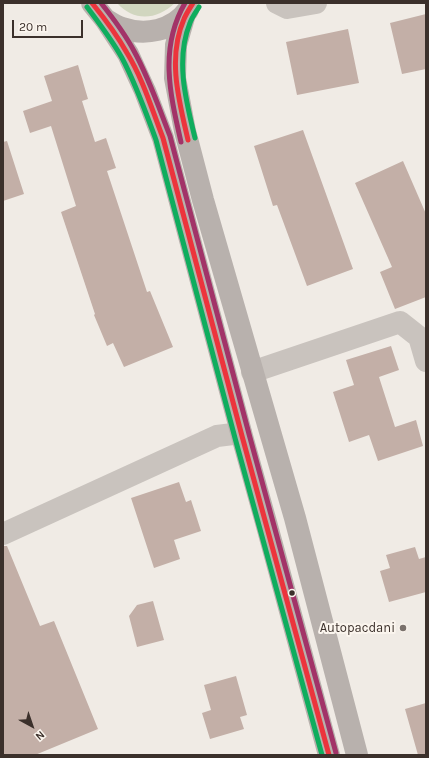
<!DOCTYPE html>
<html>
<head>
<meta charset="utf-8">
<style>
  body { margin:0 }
  #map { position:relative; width:429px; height:758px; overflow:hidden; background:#f0ebe5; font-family:Karla,sans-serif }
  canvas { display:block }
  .frame { position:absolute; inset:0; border:4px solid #3b302b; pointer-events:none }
  .north { position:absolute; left:12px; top:706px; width:40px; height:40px; -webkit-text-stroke:3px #fbf5ee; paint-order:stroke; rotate:140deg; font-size:11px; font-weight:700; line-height:16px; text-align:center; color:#3b302b }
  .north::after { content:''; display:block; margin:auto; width:14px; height:18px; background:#3b302b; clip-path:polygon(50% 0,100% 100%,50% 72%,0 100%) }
  .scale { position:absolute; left:12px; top:20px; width:71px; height:18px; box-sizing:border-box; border:2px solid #3b302b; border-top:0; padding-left:5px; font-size:12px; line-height:14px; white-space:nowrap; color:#3b302b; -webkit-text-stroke:3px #fbf5ee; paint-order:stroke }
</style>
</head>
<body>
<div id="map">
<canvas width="429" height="758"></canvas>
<div class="frame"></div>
<div class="north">N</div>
<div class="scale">20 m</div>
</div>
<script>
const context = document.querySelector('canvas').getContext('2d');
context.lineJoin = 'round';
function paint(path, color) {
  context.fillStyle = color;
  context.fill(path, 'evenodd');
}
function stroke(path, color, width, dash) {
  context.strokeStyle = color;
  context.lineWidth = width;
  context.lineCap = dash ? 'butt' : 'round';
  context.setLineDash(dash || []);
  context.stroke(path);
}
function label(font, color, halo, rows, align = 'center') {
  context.font = font + ' Karla,sans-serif';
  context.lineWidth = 4;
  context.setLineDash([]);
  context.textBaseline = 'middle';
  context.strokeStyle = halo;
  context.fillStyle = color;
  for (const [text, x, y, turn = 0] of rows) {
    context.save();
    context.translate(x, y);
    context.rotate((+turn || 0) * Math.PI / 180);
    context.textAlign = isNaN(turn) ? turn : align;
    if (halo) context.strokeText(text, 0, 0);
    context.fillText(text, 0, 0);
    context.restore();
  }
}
paint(new Path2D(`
  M117,3H175C157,20 134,22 117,3Z`), '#d1d6bf');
paint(new Path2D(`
  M426,14V69L402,74L390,23Z
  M348,29L359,83L297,95L286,42Z
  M78,65L88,99L82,101L95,142L106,138L116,168L107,171L147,292L150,291L173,347L124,367L113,343L107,346L94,315L95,314L61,212L76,206L51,126L30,133L23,111L52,101L44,76Z
  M303,130L353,269L307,286L277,205L273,206L254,146Z
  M7,141L24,194L3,201V142Z
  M403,161L426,214V297L395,309L380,272L392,267L355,183Z
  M391,346L399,370L379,377L395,427L416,420L423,446L378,461L369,435L349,442L333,392L354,385L346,360Z
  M179,482L186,502L191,500L201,531L174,540L180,559L154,568L131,498Z
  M3,546H7L40,626L54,621L98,729L35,755H3Z
  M415,547L419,559L426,557V592L389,602L380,571L390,568L386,555Z
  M153,601L164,640L137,647L129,616L137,605Z
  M236,676L247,715L240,717L244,729L210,739L202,713L211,710L204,685Z
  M426,703V755H418L405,709Z`), '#c3afa7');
stroke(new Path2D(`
  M277,3L287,8L316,3
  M252,372L400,322L419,337L426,361
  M3,534L217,436L241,433`), '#c9c3be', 22);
stroke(new Path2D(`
  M92,3L105,19L128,54L145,91L163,138L242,436L267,526L329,755
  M185,14L176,45L175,78L185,131L203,200L295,518L357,755
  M105,19C110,22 116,26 122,28C145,36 173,31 188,10`), '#b8b1ad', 22);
stroke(new Path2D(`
  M92,3C105,19 117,35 127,53C143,79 152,110 163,138L242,436L329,755
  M188,140C179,101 167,58 184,19C186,14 190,8 193,3`), '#ec343c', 5);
stroke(new Path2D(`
  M87,7C99,23 112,40 122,58C136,84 146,113 156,140L235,438L322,755
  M195,138C186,101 175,60 190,23C192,17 196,12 199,7`), '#0fad5e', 5);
stroke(new Path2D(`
  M101,3C113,18 125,34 134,51C149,78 159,108 170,136L249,434L336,753
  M181,142C170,94 159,48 185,3`), '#a23368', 5);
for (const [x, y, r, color] of [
  [292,593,3.5,"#3b302b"],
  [403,628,4,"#7a716c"]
]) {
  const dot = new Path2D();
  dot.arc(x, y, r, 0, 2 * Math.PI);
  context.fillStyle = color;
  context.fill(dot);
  stroke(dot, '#fbf5ee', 1.5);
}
label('13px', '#3b302b', '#fbf5ee', [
  ["Autopacdani",395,628]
], 'right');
</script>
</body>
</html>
